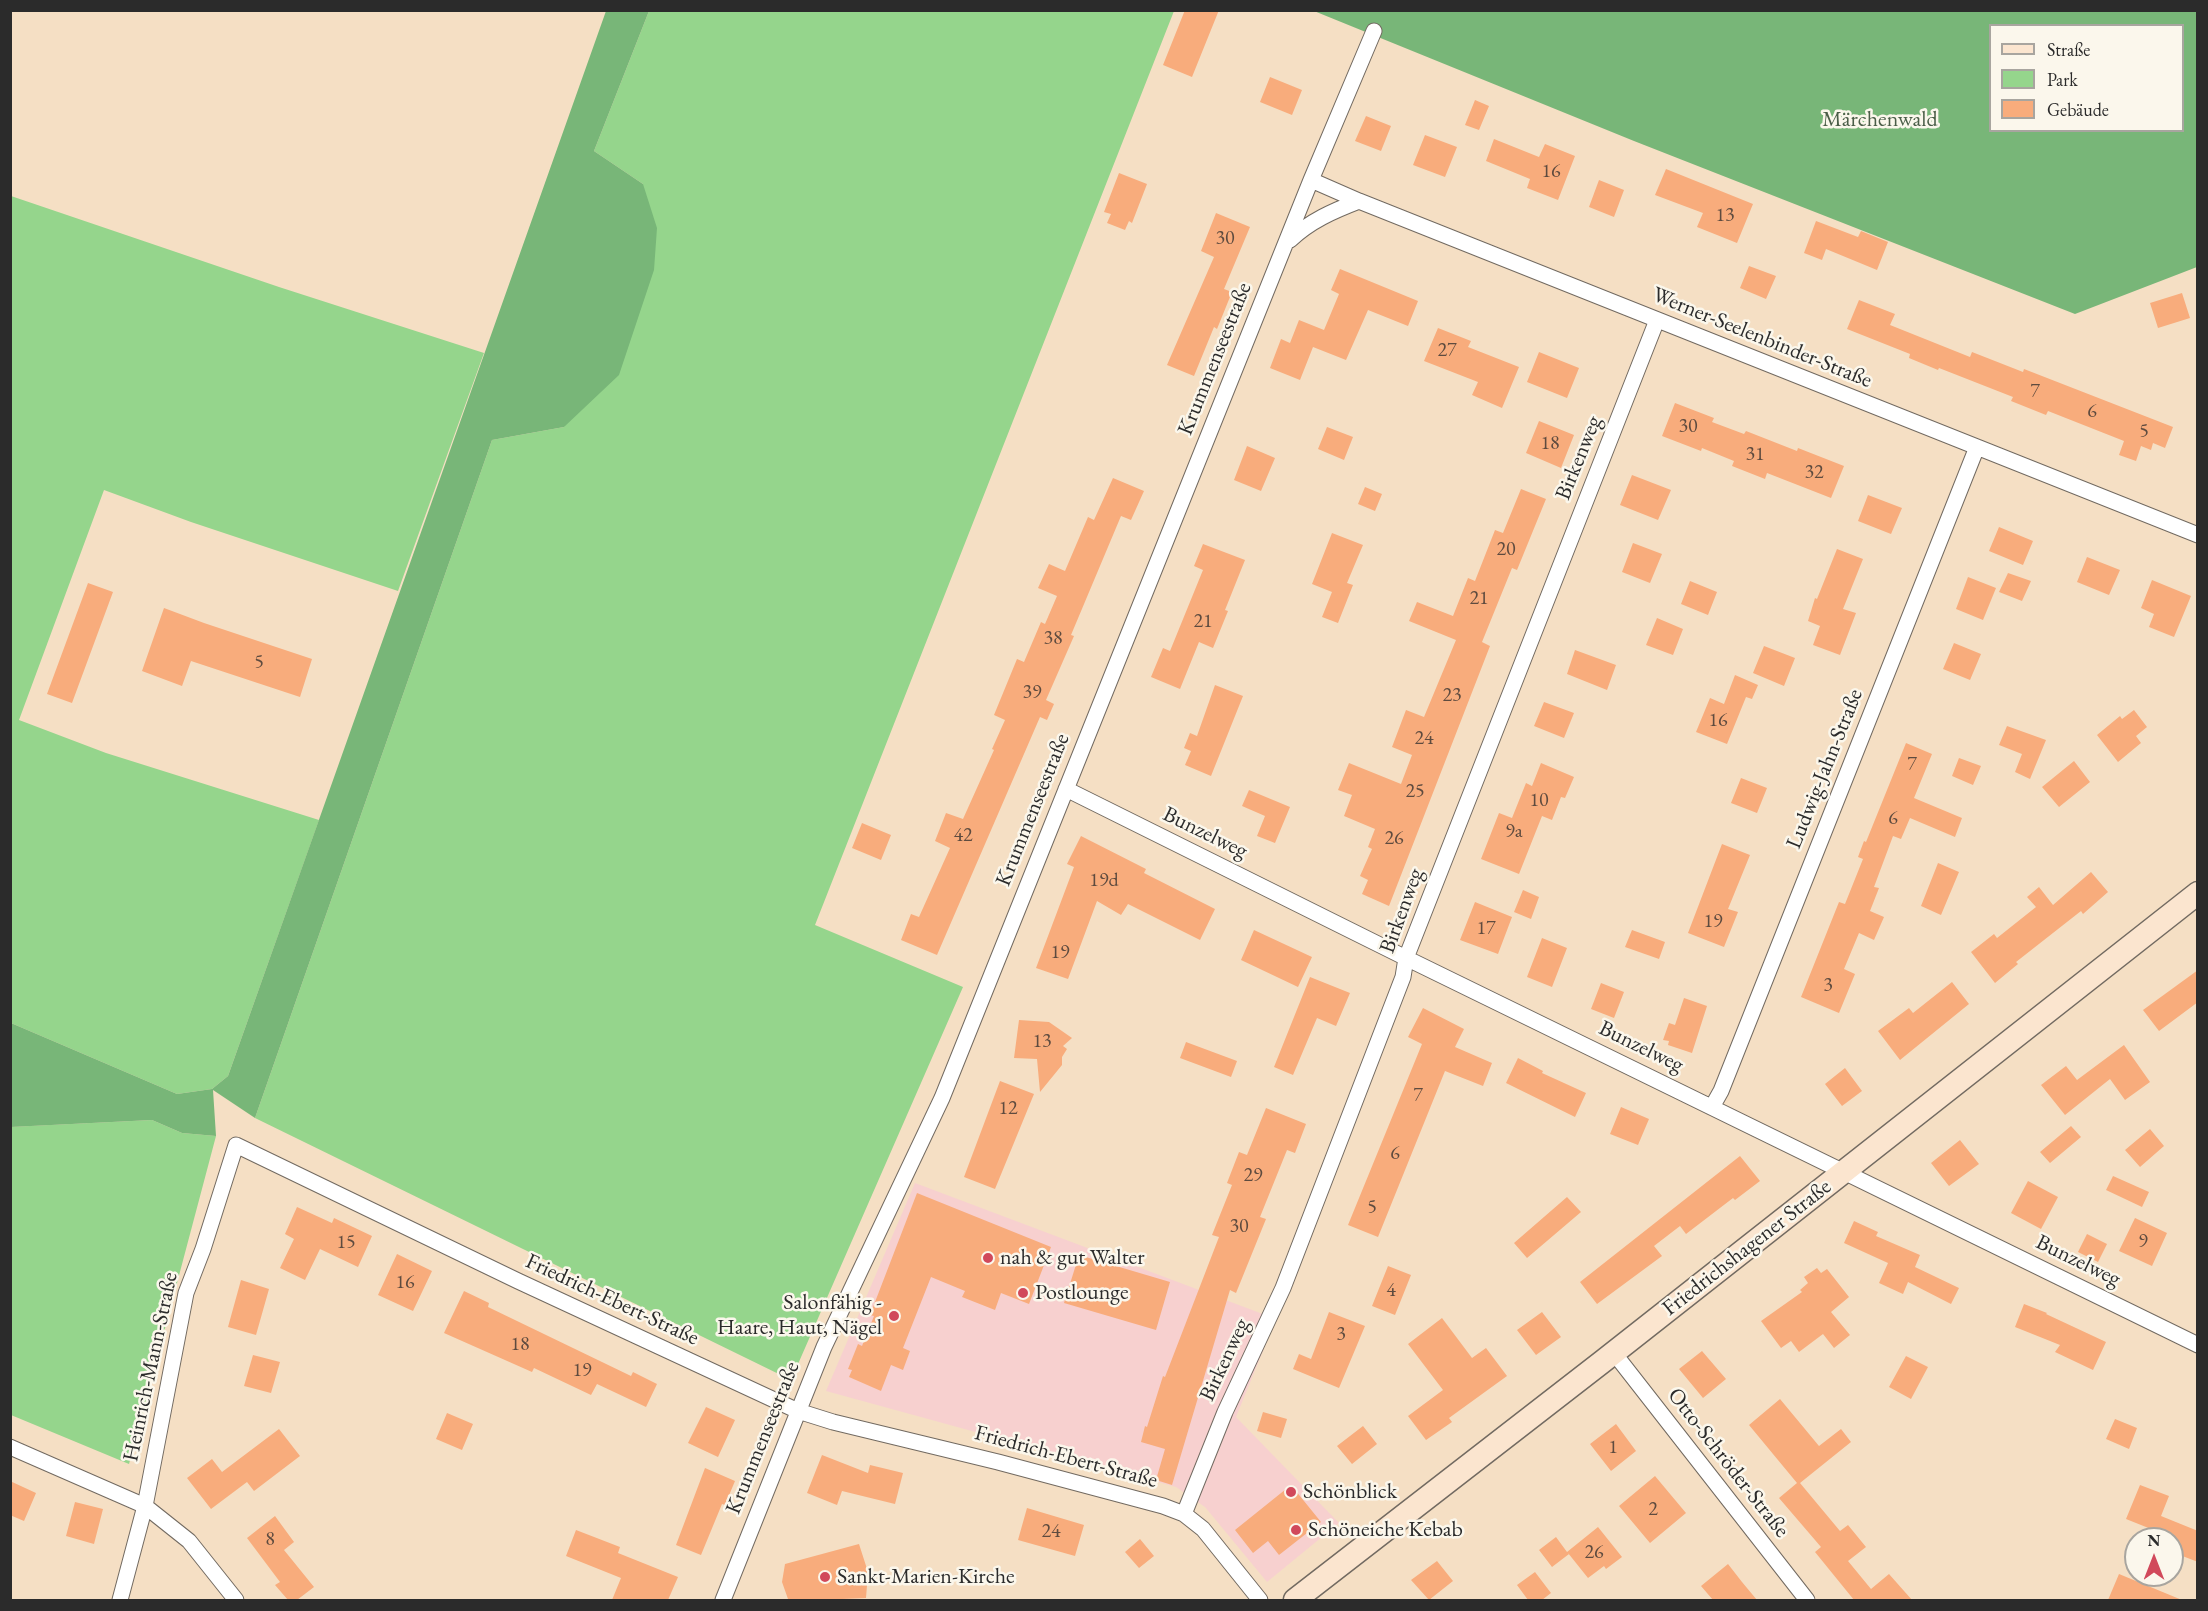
<!DOCTYPE html>
<html>
<head>
<meta charset="utf-8">
<style>
  body { margin:0 }
  #map { position:relative; width:2208px; height:1611px; overflow:hidden; background:#f5dfc4; font-family:"EB Garamond",serif }
  canvas { display:block }
  .frame { position:absolute; inset:0; border:12px solid #2b2b2b; pointer-events:none }
  .legend { position:absolute; left:1989px; top:24px; width:195px; height:108px; box-sizing:border-box; background:#fbf7ec; border:2px solid #a8a59f; margin:0; padding:8px 10px; list-style:none; font-size:18px; color:#2b2b2b }
  .legend li { display:flex; align-items:center; gap:12px; height:30px }
  .legend b { width:30px; border:2px solid #a8a59f }
  .north { position:absolute; left:2124px; top:1527px; width:60px; height:60px; box-sizing:border-box; background:#fbf7ec; border:2px solid #a8a59f; border-radius:50%; rotate:0deg; font-size:16px; font-weight:700; line-height:24px; text-align:center; color:#2b2b2b }
  .north::after { content:''; display:block; margin:auto; width:21px; height:27px; background:#d1495b; clip-path:polygon(50% 0,100% 100%,50% 72%,0 100%) }
</style>
</head>
<body>
<div id="map">
<canvas width="2208" height="1611"></canvas>
<div class="frame"></div>
<ul class="legend">
<li><b style="height:8px;background:#fbe5cf"></b>Straße</li>
<li><b style="height:16px;background:#95d58c"></b>Park</li>
<li><b style="height:16px;background:#f8ac7c"></b>Gebäude</li>
</ul>
<div class="north">N</div>
</div>
<script>
const context = document.querySelector('canvas').getContext('2d');
context.lineJoin = 'round';
function paint(path, color) {
  context.fillStyle = color;
  context.fill(path, 'evenodd');
}
function stroke(path, color, width, dash) {
  context.strokeStyle = color;
  context.lineWidth = width;
  context.lineCap = dash ? 'butt' : 'round';
  context.setLineDash(dash || []);
  context.stroke(path);
}
function label(font, color, halo, rows, align = 'center') {
  context.font = font + ' "EB Garamond",serif';
  context.lineWidth = 5;
  context.setLineDash([]);
  context.textBaseline = 'middle';
  context.strokeStyle = halo;
  context.fillStyle = color;
  for (const [text, x, y, turn = 0] of rows) {
    context.save();
    context.translate(x, y);
    context.rotate((+turn || 0) * Math.PI / 180);
    context.textAlign = isNaN(turn) ? turn : align;
    if (halo) context.strokeText(text, 0, 0);
    context.fillText(text, 0, 0);
    context.restore();
  }
}
paint(new Path2D(`
  M915,1183L1276,1319L1236,1417L1339,1523L1267,1582L1205,1507L1176,1487L826,1391Z`), '#f7d0cf');
paint(new Path2D(`
  M649,11H1174L815,925L963,987L791,1380L255,1118L492,440L564,427L643,184L594,151Z
  M11,196L279,287L484,353L398,591L191,522L104,490L19,720L106,753L319,820L228,1076L212,1089L177,1094L11,1023Z
  M152,1120L182,1133L216,1136L129,1464L11,1415L10,1127Z`), '#95d58c');
paint(new Path2D(`
  M606,11H649L594,151L643,184L657,228L654,270L619,375L564,427L492,440L255,1118L213,1090L216,1136L182,1133L152,1120L11,1127V1023L177,1094L212,1089L228,1076Z
  M1314,11H2197V267L2075,314L1634,141ZM1990,26H2182V130H1990Z`), '#78b678');
paint(new Path2D(`
  M1185,10H1219L1192,77L1163,65Z
  M1270,77L1302,90L1292,115L1260,102Z
  M1475,100L1489,106L1479,130L1465,125Z
  M1366,116L1391,126L1381,151L1355,141Z
  M1425,135L1457,147L1445,177L1413,165Z
  M1494,139L1539,157L1545,144L1575,156L1558,200L1527,188L1530,179L1486,161Z
  M1666,169L1753,204L1737,243L1697,227L1703,213L1655,195Z
  M1119,173L1147,184L1132,223L1129,221L1125,230L1107,223L1111,214L1104,212Z
  M1599,180L1624,190L1614,217L1589,207Z
  M1216,213L1250,227L1224,289L1232,292L1217,329L1214,327L1194,376L1167,365L1214,257L1201,251Z
  M1816,221L1858,237L1861,231L1888,242L1877,270L1826,249L1822,260L1804,253Z
  M1749,266L1776,276L1766,299L1740,288Z
  M1340,269L1418,301L1408,326L1368,310L1346,360L1313,347L1300,380L1270,368L1281,339L1290,343L1299,320L1324,330L1339,294L1331,290Z
  M2182,293L2190,318L2158,328L2150,303Z
  M1859,300L1895,314L1890,325L1970,357L1972,352L2023,372L2024,369L2173,427L2165,448L2153,443L2151,450L2141,446L2136,461L2119,455L2124,441L2048,411L2046,415L2011,401L2013,397L1939,368L1938,370L1909,358L1910,354L1847,329Z
  M1438,328L1471,341L1468,347L1519,367L1502,408L1472,395L1478,382L1424,361Z
  M1539,352L1579,368L1567,398L1527,382Z
  M1675,403L1714,418L1712,422L1744,434L1746,431L1797,451L1798,448L1844,466L1831,498L1767,473L1765,479L1732,466L1734,461L1702,448L1701,451L1662,436Z
  M1539,421L1574,435L1561,468L1526,453Z
  M1327,427L1353,437L1344,460L1318,449Z
  M1247,446L1275,458L1261,491L1234,480Z
  M1632,475L1671,490L1658,520L1620,505Z
  M1113,478L1144,491L1131,520L1121,516L1071,635L1074,636L1046,700L1054,704L1047,720L1040,717L937,955L901,940L911,914L919,917L950,848L935,841L946,813L963,819L994,750L992,749L1005,720L994,715L1017,659L1024,662L1041,622L1045,624L1057,596L1038,588L1049,564L1065,571L1088,517L1094,520Z
  M1365,487L1382,494L1375,511L1358,504Z
  M1521,489L1546,499L1517,570L1512,568L1482,642L1490,646L1389,906L1362,894L1368,880L1360,876L1372,849L1368,847L1375,829L1344,816L1352,795L1338,790L1349,763L1401,784L1412,755L1392,747L1406,710L1424,717L1456,640L1409,621L1417,602L1453,616L1468,578L1475,581L1495,530L1503,533Z
  M1868,495L1902,508L1891,534L1858,521Z
  M1999,527L2033,541L2023,565L1989,551Z
  M1332,533L1363,545L1347,583L1353,585L1338,623L1322,617L1332,592L1312,584Z
  M1633,543L1662,554L1650,583L1622,572Z
  M1203,544L1245,560L1225,610L1228,611L1213,648L1199,642L1180,689L1151,677L1163,648L1170,651L1203,570L1194,566Z
  M1837,549L1863,559L1843,609L1856,613L1840,655L1813,645L1820,626L1808,621L1815,598L1817,599Z
  M2087,557L2120,570L2109,595L2077,582Z
  M2008,573L2031,581L2022,601L1999,592Z
  M1968,577L1996,588L1983,620L1956,609Z
  M2152,580L2191,596L2174,637L2149,627L2154,614L2141,608Z
  M1690,581L1717,592L1708,615L1681,604Z
  M88,583L113,592L72,703L47,694Z
  M164,608L204,623L312,659L300,697L191,661L182,686L142,671Z
  M1657,618L1683,629L1673,655L1646,645Z
  M1954,643L1981,654L1970,680L1943,669Z
  M1764,646L1795,658L1784,686L1753,673Z
  M1575,650L1616,665L1607,690L1567,674Z
  M1735,675L1758,685L1752,699L1746,697L1727,744L1696,732L1710,698L1724,704Z
  M1215,685L1243,696L1211,776L1185,765L1191,751L1184,748L1190,733L1197,736Z
  M1544,702L1574,713L1564,738L1534,726Z
  M2134,710L2147,727L2136,736L2141,743L2118,762L2097,735L2120,716L2122,719Z
  M2007,726L2046,740L2030,779L2015,772L2022,754L1999,745Z
  M1906,743L1932,754L1914,798L1962,818L1955,837L1910,818L1901,839L1893,836L1874,887L1879,888L1870,911L1884,917L1874,940L1859,933L1844,969L1855,974L1839,1013L1801,997L1839,902L1845,904L1863,859L1858,857L1864,841L1866,842Z
  M1959,758L1981,766L1973,785L1952,776Z
  M2074,761L2090,782L2059,807L2042,787Z
  M1541,763L1574,777L1565,798L1561,797L1552,820L1542,816L1519,874L1481,859L1499,813L1512,818L1526,783L1532,786Z
  M1741,778L1767,788L1757,813L1731,803Z
  M1249,790L1290,807L1275,843L1257,836L1265,816L1242,806Z
  M862,823L891,835L881,860L852,848Z
  M1081,836L1146,869L1144,873L1215,909L1200,940L1128,904L1121,915L1097,901L1068,979L1036,968L1074,867L1067,864Z
  M1722,844L1750,855L1728,909L1738,912L1724,947L1688,933Z
  M1938,863L1959,872L1941,915L1921,906Z
  M2091,872L2108,892L2083,914L2081,911L2016,962L2018,964L1995,983L1971,952L1994,934L1997,938L2036,907L2027,897L2039,887L2053,905Z
  M1523,890L1539,897L1531,919L1514,912Z
  M1475,902L1512,917L1498,954L1460,940Z
  M1254,930L1312,957L1298,987L1241,960Z
  M1632,930L1665,942L1659,959L1625,947Z
  M1542,938L1567,948L1552,987L1527,977Z
  M2198,970V1002L2159,1031L2143,1010Z
  M1310,977L1350,993L1336,1026L1317,1018L1293,1075L1274,1067Z
  M1952,982L1969,1004L1900,1060L1878,1031L1909,1008L1913,1013Z
  M1601,983L1624,992L1614,1018L1591,1009Z
  M1684,998L1707,1006L1692,1053L1668,1045L1669,1041L1663,1040L1669,1023L1675,1025Z
  M1423,1008L1464,1029L1455,1047L1492,1063L1483,1086L1445,1071L1378,1237L1348,1225L1422,1044L1408,1037Z
  M1019,1020L1049,1022L1072,1038L1063,1046L1067,1049L1062,1057V1065L1040,1092L1037,1059L1014,1058Z
  M1186,1042L1237,1061L1231,1077L1180,1058Z
  M2124,1045L2150,1082L2125,1100L2110,1079L2065,1115L2041,1085L2066,1066L2077,1080Z
  M1518,1058L1543,1071L1542,1073L1586,1093L1575,1117L1506,1083Z
  M1845,1068L1862,1091L1842,1106L1825,1084Z
  M1000,1081L1034,1094L995,1189L964,1177Z
  M1621,1107L1649,1119L1638,1145L1610,1134Z
  M1266,1108L1306,1124L1295,1153L1287,1150L1260,1217L1266,1219L1236,1293L1230,1290L1172,1485L1156,1480L1165,1449L1141,1442L1145,1426L1147,1427L1163,1376L1165,1377L1219,1237L1212,1235L1232,1185L1227,1183L1239,1152L1247,1155Z
  M2071,1126L2081,1137L2050,1163L2040,1152Z
  M2150,1129L2164,1146L2140,1167L2125,1150Z
  M1960,1140L1979,1164L1949,1186L1931,1163Z
  M1740,1156L1760,1181L1735,1200L1733,1198L1686,1234L1680,1226L1654,1246L1662,1256L1597,1304L1580,1282Z
  M2113,1176L2149,1192L2142,1207L2106,1190Z
  M2028,1181L2058,1197L2041,1229L2011,1213Z
  M917,1193L1051,1247L1029,1304L1001,1293L995,1310L962,1297L965,1291L931,1277L903,1348L910,1351L903,1370L891,1365L881,1391L849,1377L852,1370L848,1369L858,1344L862,1346L874,1316L870,1315Z
  M1567,1197L1581,1212L1527,1258L1514,1243Z
  M297,1207L332,1223L334,1218L372,1236L358,1267L320,1249L305,1280L280,1268L294,1239L285,1234Z
  M2135,1218L2167,1233L2152,1266L2119,1251Z
  M1854,1221L1878,1232L1876,1236L1920,1255L1915,1267L1959,1288L1951,1304L1908,1282L1903,1294L1879,1283L1888,1263L1844,1243Z
  M2087,1234L2107,1244L2098,1262L2078,1252Z
  M397,1254L432,1271L413,1311L378,1295Z
  M1079,1255L1170,1282L1156,1330L1064,1303Z
  M1388,1266L1411,1275L1395,1315L1372,1306Z
  M1817,1268L1821,1273L1827,1269L1849,1297L1831,1312L1850,1335L1834,1348L1823,1334L1799,1352L1791,1341L1781,1348L1761,1321L1802,1292L1800,1290L1808,1283L1804,1277Z
  M241,1280L269,1289L256,1335L228,1327Z
  M464,1291L489,1303L488,1307L631,1376L633,1372L657,1384L646,1407L597,1384L591,1395L534,1368L532,1372L444,1333Z
  M2024,1304L2047,1313L2046,1314L2106,1342L2093,1370L2055,1352L2060,1345L2015,1327Z
  M1329,1312L1365,1326L1339,1388L1293,1369L1299,1354L1311,1359Z
  M1542,1312L1561,1337L1536,1355L1517,1330Z
  M1442,1318L1472,1358L1486,1348L1507,1376L1449,1418L1452,1422L1426,1440L1408,1416L1443,1390L1408,1344Z
  M1702,1351L1726,1379L1703,1398L1679,1369Z
  M253,1355L280,1362L271,1393L244,1386Z
  M1906,1356L1928,1367L1911,1399L1889,1387Z
  M1780,1399L1819,1446L1841,1429L1851,1442L1800,1483L1840,1531L1848,1525L1866,1547L1848,1561L1871,1589L1889,1574L1912,1600H1854L1815,1552L1821,1547L1779,1498L1797,1483L1749,1425Z
  M706,1407L735,1420L718,1457L688,1443Z
  M1263,1412L1287,1419L1281,1438L1257,1431Z
  M447,1413L473,1424L462,1450L436,1439Z
  M2115,1419L2137,1428L2129,1449L2106,1439Z
  M1616,1424L1636,1451L1611,1471L1590,1444Z
  M1363,1426L1377,1444L1352,1464L1337,1446Z
  M279,1429L300,1456L254,1491L247,1482L211,1509L187,1478L212,1459L222,1472Z
  M822,1455L868,1473L870,1465L903,1473L895,1504L842,1491L837,1505L807,1493Z
  M705,1468L735,1481L725,1505L722,1504L701,1555L676,1545Z
  M1655,1476L1686,1513L1650,1543L1619,1506Z
  M10,1481L36,1493L24,1521L10,1515Z
  M1291,1485L1321,1522L1279,1555L1268,1541L1253,1553L1235,1530Z
  M2140,1485L2169,1496L2161,1516L2198,1531V1562L2172,1552V1539H2165L2166,1535L2126,1519Z
  M75,1502L103,1509L94,1544L66,1536Z
  M1027,1508L1084,1525L1075,1556L1018,1540Z
  M275,1516L294,1542L284,1550L314,1587L297,1600H288L275,1585L280,1582L247,1538Z
  M1598,1527L1622,1557L1606,1569L1604,1566L1588,1578L1568,1553L1569,1554L1552,1567L1539,1550L1556,1537L1567,1552Z
  M576,1530L620,1547L618,1553L678,1577L668,1600H612L621,1578L566,1556Z
  M1140,1539L1154,1556L1139,1568L1125,1552Z
  M859,1544L868,1572L866,1598L819,1600L788,1599L782,1582L785,1564Z
  M1437,1561L1453,1581L1429,1600L1411,1580Z
  M1728,1564L1742,1582L1757,1600H1713L1701,1586Z
  M1535,1572L1551,1593L1542,1600H1528L1517,1585Z
  M2119,1574L2182,1600H2108Z`), '#f8ac7c');
const minor = new Path2D(`
  M1311,180L1359,201L2198,535
  M1290,240C1310,221 1333,211 1359,201
  M1066,789L1406,958L2198,1345
  M1712,1107L1721,1091L1977,447
  M1614,1353L1807,1600
  M10,1447L145,1506L189,1541L236,1600
  M1184,1514L1225,1412L1283,1288L1403,977L1406,958L1657,320
  M120,1600L145,1506L186,1293L203,1249L236,1145L518,1281L798,1411L833,1422L998,1462L1163,1506L1184,1514L1203,1529L1260,1600
  M723,1600L824,1347L942,1098L1311,180L1374,31`);
const secondary = new Path2D(`
  M1295,1600L1602,1362L2198,893`);
stroke(minor, '#726a61', 17);
stroke(secondary, '#726a61', 25);
stroke(minor, '#fff', 15);
stroke(secondary, '#fbe5cf', 22);
for (const [x, y, r, color] of [
  [988,1258,6,"#d1495b"],
  [1023,1293,6,"#d1495b"],
  [894,1316,6,"#d1495b"],
  [1291,1492,6,"#d1495b"],
  [1296,1530,6,"#d1495b"],
  [825,1577,6,"#d1495b"]
]) {
  const dot = new Path2D();
  dot.arc(x, y, r, 0, 2 * Math.PI);
  context.fillStyle = color;
  context.fill(dot);
  stroke(dot, '#fbf7ec', 2);
}
label('20px', '#5e4b3f', null, [
  ["16",1551,172],
  ["13",1725,216],
  ["30",1225,239],
  ["27",1447,351],
  ["7",2035,392],
  ["6",2092,412],
  ["30",1688,427],
  ["5",2144,432],
  ["18",1550,444],
  ["31",1755,455],
  ["32",1814,473],
  ["20",1506,550],
  ["21",1479,599],
  ["21",1203,622],
  ["38",1053,639],
  ["5",259,663],
  ["39",1032,693],
  ["23",1452,696],
  ["16",1718,721],
  ["24",1424,739],
  ["7",1912,765],
  ["25",1415,792],
  ["10",1539,801],
  ["6",1893,819],
  ["9a",1514,832],
  ["42",963,836],
  ["26",1394,839],
  ["19d",1104,881],
  ["19",1713,922],
  ["17",1486,929],
  ["19",1060,953],
  ["3",1828,986],
  ["13",1042,1042],
  ["7",1418,1096],
  ["12",1008,1109],
  ["6",1395,1154],
  ["29",1253,1176],
  ["5",1372,1208],
  ["30",1239,1227],
  ["9",2143,1242],
  ["15",346,1243],
  ["16",405,1283],
  ["4",1391,1291],
  ["3",1341,1335],
  ["18",520,1345],
  ["19",582,1371],
  ["1",1613,1448],
  ["2",1653,1510],
  ["24",1051,1532],
  ["8",270,1540],
  ["26",1594,1553]
]);
label('22px', '#4b5e48', '#fbf7ec', [
  ["Märchenwald",1880,120]
]);
label('22px', '#2b2b2b', '#fbf7ec', [
  ["Werner-Seelenbinder-Straße",1762,338,22],
  ["Krummenseestraße",1215,359,-68],
  ["Birkenweg",1579,458,-68],
  ["Ludwig-Jahn-Straße",1825,769,-68],
  ["Krummenseestraße",1033,810,-68],
  ["Bunzelweg",1205,833,26],
  ["Birkenweg",1402,911,-70],
  ["Bunzelweg",1641,1047,26],
  ["Friedrichshagener Straße",1747,1248,-38],
  ["Bunzelweg",2078,1261,26],
  ["Friedrich-Ebert-Straße",612,1300,25],
  ["Birkenweg",1225,1360,-65],
  ["Heinrich-Mann-Straße",151,1367,-78],
  ["Krummenseestraße",763,1438,-68],
  ["Friedrich-Ebert-Straße",1066,1457,15],
  ["Otto-Schröder-Straße",1728,1463,52]
]);
label('22px', '#2b2b2b', '#fbf7ec', [
  ["nah & gut Walter",1000,1258],
  ["Postlounge",1035,1293],
  ["Salonfähig -",882,1303,"right"],
  ["Haare, Haut, Nägel",882,1328,"right"],
  ["Schönblick",1303,1492],
  ["Schöneiche Kebab",1308,1530],
  ["Sankt-Marien-Kirche",837,1577]
], 'left');
</script>
</body>
</html>
